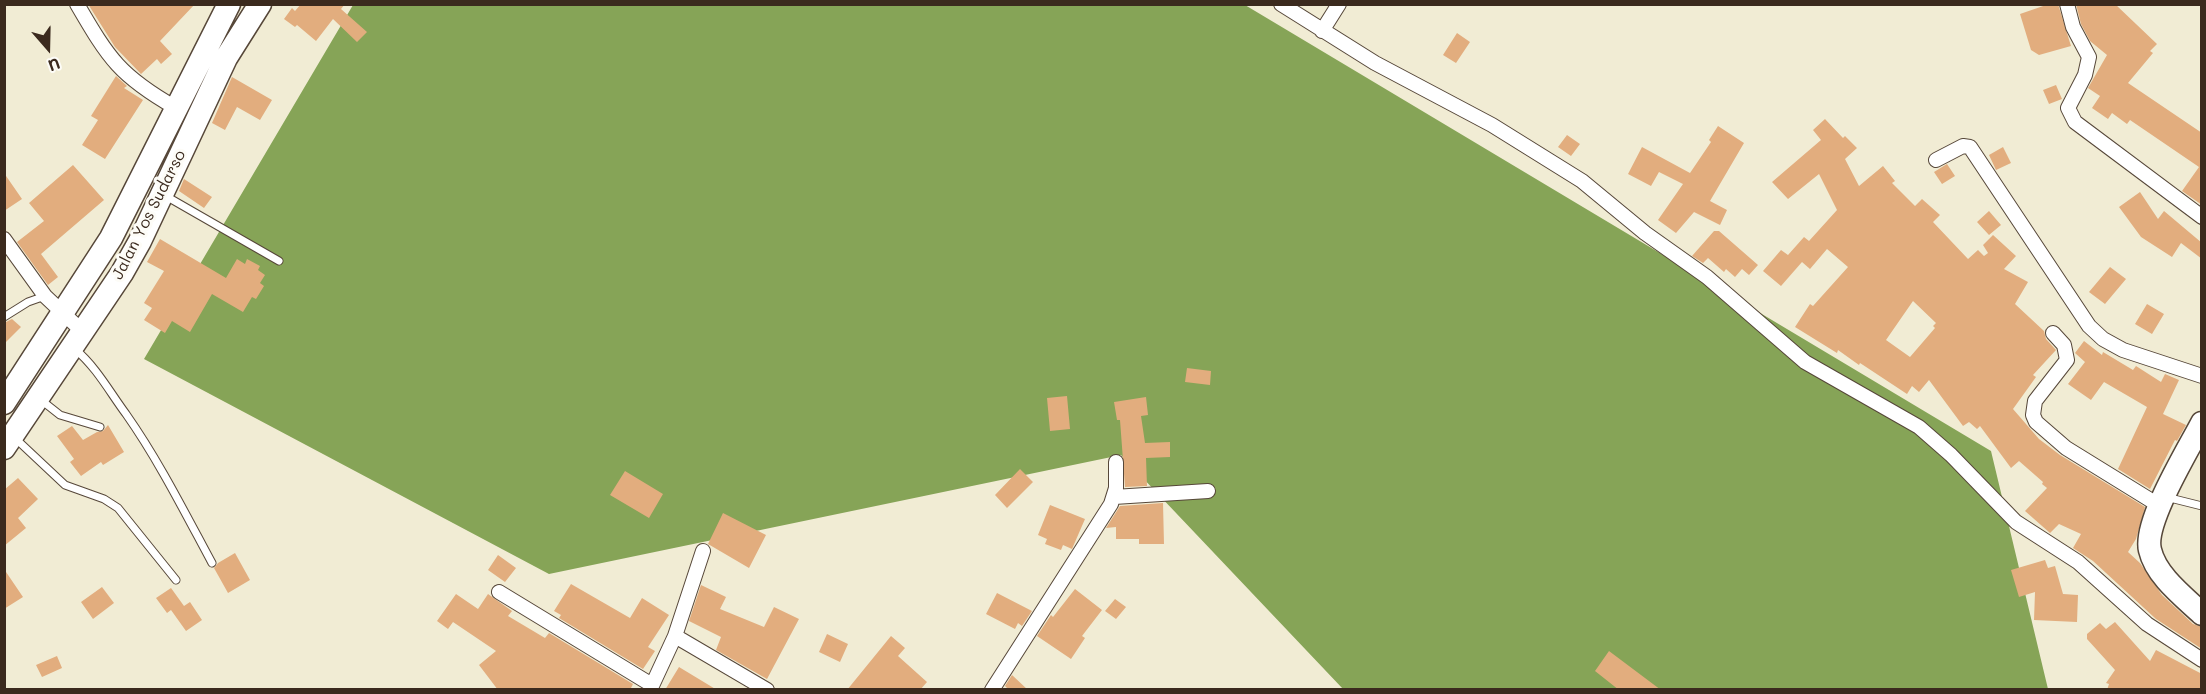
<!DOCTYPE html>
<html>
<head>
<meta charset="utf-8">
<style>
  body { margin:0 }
  #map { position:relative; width:2206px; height:694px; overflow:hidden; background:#f1ecd4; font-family:Mali,sans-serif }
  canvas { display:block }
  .frame { position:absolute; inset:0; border:6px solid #3b2a1e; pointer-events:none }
  .north { position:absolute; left:18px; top:18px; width:60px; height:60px; -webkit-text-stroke:4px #fdfcf7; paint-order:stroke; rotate:160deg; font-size:16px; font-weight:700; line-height:24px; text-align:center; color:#3b2a1e }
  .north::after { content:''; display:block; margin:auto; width:21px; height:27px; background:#3b2a1e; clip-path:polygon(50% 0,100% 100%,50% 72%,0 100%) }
</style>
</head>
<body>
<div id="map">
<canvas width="2206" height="694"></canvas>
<div class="frame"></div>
<div class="north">U</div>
</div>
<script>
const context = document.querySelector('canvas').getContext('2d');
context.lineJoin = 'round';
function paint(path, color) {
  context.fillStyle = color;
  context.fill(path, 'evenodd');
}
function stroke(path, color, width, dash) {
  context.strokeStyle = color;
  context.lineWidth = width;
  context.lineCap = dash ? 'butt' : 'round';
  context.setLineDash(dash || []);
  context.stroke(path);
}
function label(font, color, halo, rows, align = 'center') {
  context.font = font + ' Mali,sans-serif';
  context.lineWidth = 6;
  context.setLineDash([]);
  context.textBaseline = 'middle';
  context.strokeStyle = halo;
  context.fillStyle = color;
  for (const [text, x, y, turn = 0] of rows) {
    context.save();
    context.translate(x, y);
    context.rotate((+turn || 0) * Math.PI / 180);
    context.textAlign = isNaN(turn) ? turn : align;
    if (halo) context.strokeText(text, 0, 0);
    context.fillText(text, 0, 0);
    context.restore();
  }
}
paint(new Path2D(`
  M353,5H1245L1991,451L2048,689H1343L1121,455L549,574L144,359Z`), '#86a457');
paint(new Path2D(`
  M88,4H195L160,41L172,54L161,64L157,59L141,74L115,47Z
  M301,4H345L341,9L367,32L357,42L333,19L316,41L297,25L295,27L284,19L292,8L295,11Z
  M2049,4H2058L2071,46L2039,55L2031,50L2020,14Z
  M2076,4H2115L2157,44L2150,51L2153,53L2128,83L2202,133V205L2182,191L2199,167L2130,120L2127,124L2112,113L2108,119L2092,108L2100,96L2088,88L2107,55L2090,41L2081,24Z
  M1457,33L1470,42L1456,63L1443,55Z
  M116,76L127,86L124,88L143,100L105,159L82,145L98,120L91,116Z
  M232,77L272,100L260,120L237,107L225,130L212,123Z
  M2056,85L2062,99L2049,104L2043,90Z
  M1825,119L1843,138L1845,136L1857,148L1845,159L1859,186L1883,166L1895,181L1892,183L1915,206L1922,199L1940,215L1933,222L1968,259L1978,250L1984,256L1988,253L1983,245L1993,235L2016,256L2004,269L2028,282L2015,304L2044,331L2046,339L2056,350L2033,375L2036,377L2013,409L2039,439L2060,455L2145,507L2136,539L2128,552L2140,563L2162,595L2193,624L2202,627V649L2156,619L2093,561L2073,548L2081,534L2059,524L2050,533L2025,511L2047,488L2042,484L2043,482L2019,461L2011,468L1980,426L1977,429L1969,422L1963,426L1929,380L1919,392L1912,386L1907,394L1860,363L1859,365L1838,350L1837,353L1795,327L1810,304L1813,306L1848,267L1827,249L1810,269L1802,262L1781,286L1763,271L1781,250L1788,255L1804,237L1809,241L1837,210L1819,174L1788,199L1772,182L1821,140L1813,130ZM1913,301L1936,323L1933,326L1935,328L1910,357L1886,340Z
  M1718,126L1744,143L1710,201L1727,210L1720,225L1694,212L1676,233L1658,220L1683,184L1659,172L1651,186L1628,174L1642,147L1690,173L1711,142L1709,140Z
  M1567,135L1580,144L1571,156L1558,147Z
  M2003,147L2011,163L1996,170L1989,155Z
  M1947,164L1955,176L1942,184L1934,172Z
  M73,165L104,200L41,254L58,277L48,285L17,242L44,221L29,203Z
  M4,173L22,199L4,211Z
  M184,179L212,197L204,208L179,191Z
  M2140,192L2158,219L2164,211L2202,243V259L2181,243L2172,257L2141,237L2119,207Z
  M1989,211L2001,225L1989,235L1977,222Z
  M1714,231H1719L1758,265L1749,275L1742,269L1735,277L1726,269L1724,272L1708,258L1703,263L1692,256Z
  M160,239L226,278L237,259L245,264L247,259L260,266L258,270L265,275L260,283L264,286L256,299L252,297L243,312L212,294L190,332L172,321L165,333L144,320L152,308L144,303L164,271L147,262Z
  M2110,267L2126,279L2105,304L2089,292Z
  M2147,304L2164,314L2152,334L2135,324Z
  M12,319L21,327L4,344V323Z
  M2084,341L2102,355L2103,352L2133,370L2136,366L2161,382L2165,374L2179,380L2163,414L2186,425L2177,441L2175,440L2150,489L2118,469L2147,407L2104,382L2091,400L2068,384L2085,362L2075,353Z
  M1187,368L1211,371L1210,385L1185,382Z
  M1067,396L1070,429L1050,431L1047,398Z
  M1146,397L1148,415L1141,416L1145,443L1170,442V457L1146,458L1147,486L1125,487L1120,420H1117L1114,402Z
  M108,425L124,452L103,465L101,462L81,476L70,462L74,459L57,436L72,426L83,440L97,432L103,431Z
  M1020,469L1033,482L1007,508L995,495Z
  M625,471L663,494L649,518L610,495Z
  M18,478L38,499L18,518L26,528L4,546V490Z
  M1163,503L1164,544H1139V539H1116V527L1106,528L1120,506Z
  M1050,505L1085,519L1072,549L1063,545L1061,550L1045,544L1047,539L1038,535Z
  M723,513L766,535L749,568L708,544Z
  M235,553L250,580L228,593L214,568L218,563Z
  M498,555L516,568L505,582L488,570Z
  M2045,560L2048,568L2055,566L2063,594L2078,595L2077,622L2034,620L2035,592L2019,597L2011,570Z
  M4,569L23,597L4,609Z
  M571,584L630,618L642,598L669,615L648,647L655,651L643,669L559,618L561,615L554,611Z
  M701,585L726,597L720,609L764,627L774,607L799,619L767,679L716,650L721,637L689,621Z
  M102,587L114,603L93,619L81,602Z
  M171,588L184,606L190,602L202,620L186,631L171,610L167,613L156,598Z
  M1075,589L1102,610L1082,636L1085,638L1071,659L1037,636L1051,615L1053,617Z
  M997,593L1032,611L1022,626L1018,623L1015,629L986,614Z
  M456,594L478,609L488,594L512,611L508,616L545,638L549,633L633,684L630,690H498L479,665L496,651L453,622L448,629L437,621Z
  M1115,599L1126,607L1116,619L1105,611Z
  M2115,622L2150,661L2156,650L2202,674V690H2107L2109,684L2106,683L2115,670L2087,639V634L2100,623L2106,629Z
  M827,634L848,644L840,662L819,652Z
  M891,636L905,648L898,656L927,682L920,690H847Z
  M1609,651L1661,690H1619L1595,671Z
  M57,656L62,668L42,677L36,665Z
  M679,667L717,690H665Z
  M1012,675L1028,690H1009L1005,686Z`), '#e2ad7e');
const service = new Path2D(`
  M164,195L279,261
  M4,317L28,302L45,296
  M75,349C97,368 109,391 126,414C159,461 185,513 212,563
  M41,400L60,415L100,427
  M16,439L65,485L104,499L118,508L176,580
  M2166,497L2202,506`);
const minor = new Path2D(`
  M77,4C109,59 120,76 176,108
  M1281,4L1375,63L1492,125L1582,181L1645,233L1707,277L1805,362L1919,427L1951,455L2016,522L2078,562L2147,624L2202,660
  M2067,4L2073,27L2089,57L2085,75L2068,108L2075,122L2202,217
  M1322,31L1339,4
  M1936,160L1963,146L1970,147L2089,326L2103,339L2123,350L2202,376
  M4,239L45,296L82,331
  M2053,333L2064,345L2067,360L2035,401L2033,415L2036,422L2066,448L2160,506
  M1114,497L1208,491
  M499,592L652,685
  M675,636L767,690
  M650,690L675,636L703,551
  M992,690L1111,504L1116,488V462`);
const trunk = new Path2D(`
  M4,403L111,238L229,4
  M2202,423C2188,450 2143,523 2150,550C2156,576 2184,597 2202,614
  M4,448L122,273L140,241L226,58L260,4`);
stroke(service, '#564739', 9);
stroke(minor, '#564739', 16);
stroke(trunk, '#564739', 25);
stroke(service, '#fff', 7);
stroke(minor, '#fff', 14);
stroke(trunk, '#fff', 22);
label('16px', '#3b2a1e', '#fdfcf7', [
  ["Jalan Yos Sudarso",149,215,-63]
]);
</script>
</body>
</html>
